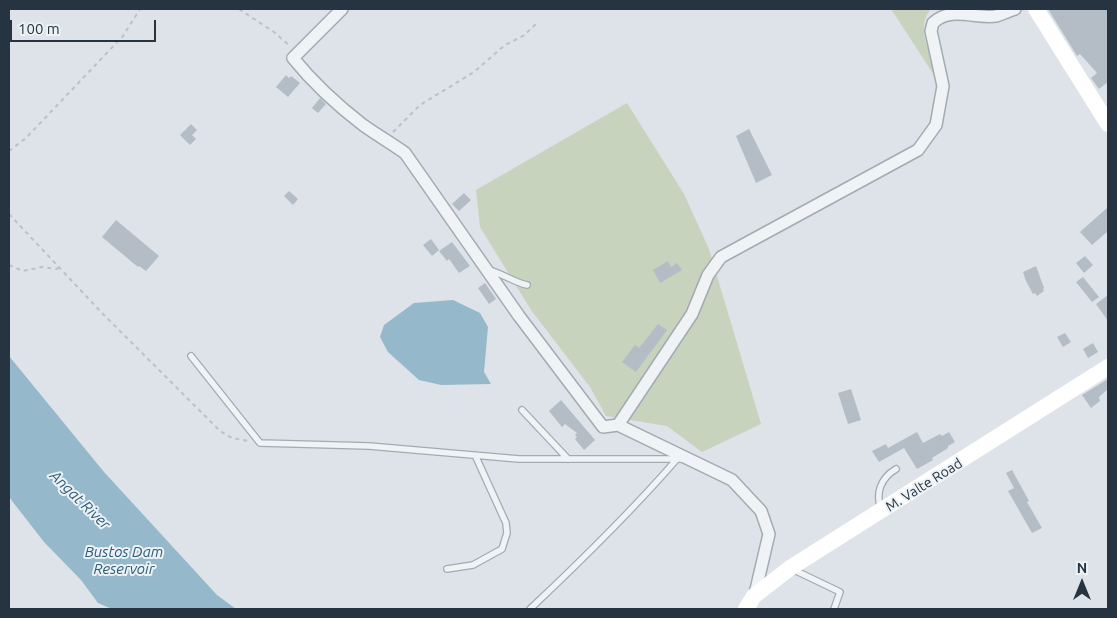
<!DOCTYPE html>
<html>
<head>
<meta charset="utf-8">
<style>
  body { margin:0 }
  #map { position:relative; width:1117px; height:618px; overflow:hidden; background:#dde3e8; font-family:Ubuntu,sans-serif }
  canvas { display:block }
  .frame { position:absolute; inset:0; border:10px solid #253440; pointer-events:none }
  .north { position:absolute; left:1057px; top:558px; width:50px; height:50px; -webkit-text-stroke:4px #ecf2f6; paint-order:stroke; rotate:0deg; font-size:14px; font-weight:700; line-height:20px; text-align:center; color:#253440 }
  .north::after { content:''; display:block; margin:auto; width:18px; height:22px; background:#253440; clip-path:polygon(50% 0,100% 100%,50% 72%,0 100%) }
  .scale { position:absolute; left:10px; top:20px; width:146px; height:22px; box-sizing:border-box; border:2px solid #253440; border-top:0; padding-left:6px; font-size:15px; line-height:18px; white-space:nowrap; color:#253440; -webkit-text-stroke:4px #ecf2f6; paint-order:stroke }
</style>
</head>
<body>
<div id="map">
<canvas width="1117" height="618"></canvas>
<div class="frame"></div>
<div class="north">N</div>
<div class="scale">100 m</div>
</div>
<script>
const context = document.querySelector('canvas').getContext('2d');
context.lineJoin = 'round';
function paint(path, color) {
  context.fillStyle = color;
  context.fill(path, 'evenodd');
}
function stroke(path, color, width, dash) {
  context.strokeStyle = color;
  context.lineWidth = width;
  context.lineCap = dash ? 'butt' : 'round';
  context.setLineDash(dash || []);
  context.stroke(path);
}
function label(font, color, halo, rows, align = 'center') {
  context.font = font + ' Ubuntu,sans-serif';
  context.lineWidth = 4;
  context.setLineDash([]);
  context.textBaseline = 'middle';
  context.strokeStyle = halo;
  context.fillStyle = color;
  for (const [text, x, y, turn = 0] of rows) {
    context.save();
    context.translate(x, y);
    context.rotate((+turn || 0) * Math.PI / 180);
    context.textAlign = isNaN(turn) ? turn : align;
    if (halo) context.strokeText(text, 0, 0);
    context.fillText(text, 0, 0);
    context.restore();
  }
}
paint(new Path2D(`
  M891,9H931C915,27 930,52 937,72L934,75Z
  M627,103L684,194L709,249L761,424L702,452L667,426L606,416L590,387L531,310L480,227L476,190Z`), '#c7d3bd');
paint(new Path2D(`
  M453,300L480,313L488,327L484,372L491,384L441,385L419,380L388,352L380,337L384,325L414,303Z
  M9,356L104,472L217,595L236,609H112L98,603L81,580L44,542L9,497Z`), '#95b9cb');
paint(new Path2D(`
  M1048,9H1108V82L1099,89L1091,78L1097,73L1080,54L1077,56Z
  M286,75L289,78L291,76L300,83L288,97L276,87Z
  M320,98L326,104L318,113L312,108Z
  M191,124L197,130L192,135L196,139L190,145L180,135Z
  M749,129L772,175L756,183L736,136Z
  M289,191L298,199L293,205L284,196Z
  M464,193L471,200L459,211L452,204Z
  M1108,207V231L1092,245L1080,232Z
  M116,220L159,256L146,271L139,266L138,267L102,237Z
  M431,239L439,250L432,256L423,245Z
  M452,242L470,266L459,273L449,259L447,261L439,251Z
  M1085,256L1093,265L1084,273L1076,263Z
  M668,261L671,267L677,263L682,270L660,283L653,270Z
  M1036,266L1044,288L1043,289L1044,291L1037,296L1035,293L1033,294L1026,281L1023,272Z
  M1083,277L1099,297L1092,302L1076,282Z
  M485,283L496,299L489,304L478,288Z
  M1108,295V321L1096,304Z
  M658,324L667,330L636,372L622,362L635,345L639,348Z
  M1065,333L1071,342L1063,347L1057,337Z
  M1093,343L1098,352L1088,358L1083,349Z
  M1108,379V389L1099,397L1100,401L1091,408L1082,395Z
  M851,389L861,420L848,424L838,393Z
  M561,400L595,440L584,450L575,439L577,437L575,435L577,433L565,424L562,427L549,411Z
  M917,432L923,443L940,434L942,436L949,432L955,442L948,446V448L932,458L933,460L917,469L904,448L879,462L872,451L886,444L888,448Z
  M1012,470L1029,501L1027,502L1042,528L1032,533L1008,491L1014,488L1006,473Z`), '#b4bdc5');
const service = new Path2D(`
  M488,270C502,273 513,282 527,285
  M191,356L260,443L369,446L519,459H682
  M522,410L568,459
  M881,509C875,493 881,478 896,469
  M447,569L473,565L502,549L507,533L506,523L475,455
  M792,569L840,592L834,609
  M530,609C581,561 631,512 677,459`);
const minor = new Path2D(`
  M342,9L293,58C314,84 337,105 363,125C377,135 391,143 405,153L519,316L603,427L618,425L732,480L761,511L769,534L754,598
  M618,425L692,314L708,275L721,257L918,150L936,125L943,86L931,31L933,23C950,6 975,19 996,16C1002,14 1009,11 1015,9`);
stroke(service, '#a2abb2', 8);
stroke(minor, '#a2abb2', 14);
stroke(new Path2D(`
  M239,9L274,32L290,46
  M393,132L420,105L474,72L505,45L523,36L537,23
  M9,151L26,138L123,36L140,9
  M9,214L102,313L220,431L232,438L248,441
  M9,265L23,271L42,267L57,269L59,267`), '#bbc1c7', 2, [4, 4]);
stroke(service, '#f0f3f6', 5.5);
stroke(minor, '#f0f3f6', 11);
stroke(new Path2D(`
  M1036,9L1108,124
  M746,609L754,596L790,568L1108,367`), '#fff', 16);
label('14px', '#253440', '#ecf2f6', [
  ["M. Valte Road",924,485,-32]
]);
label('italic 15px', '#2d5b76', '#ecf2f6', [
  ["Angat River",80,500,44],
  ["Bustos Dam",124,552],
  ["Reservoir",124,569]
]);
</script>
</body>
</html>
